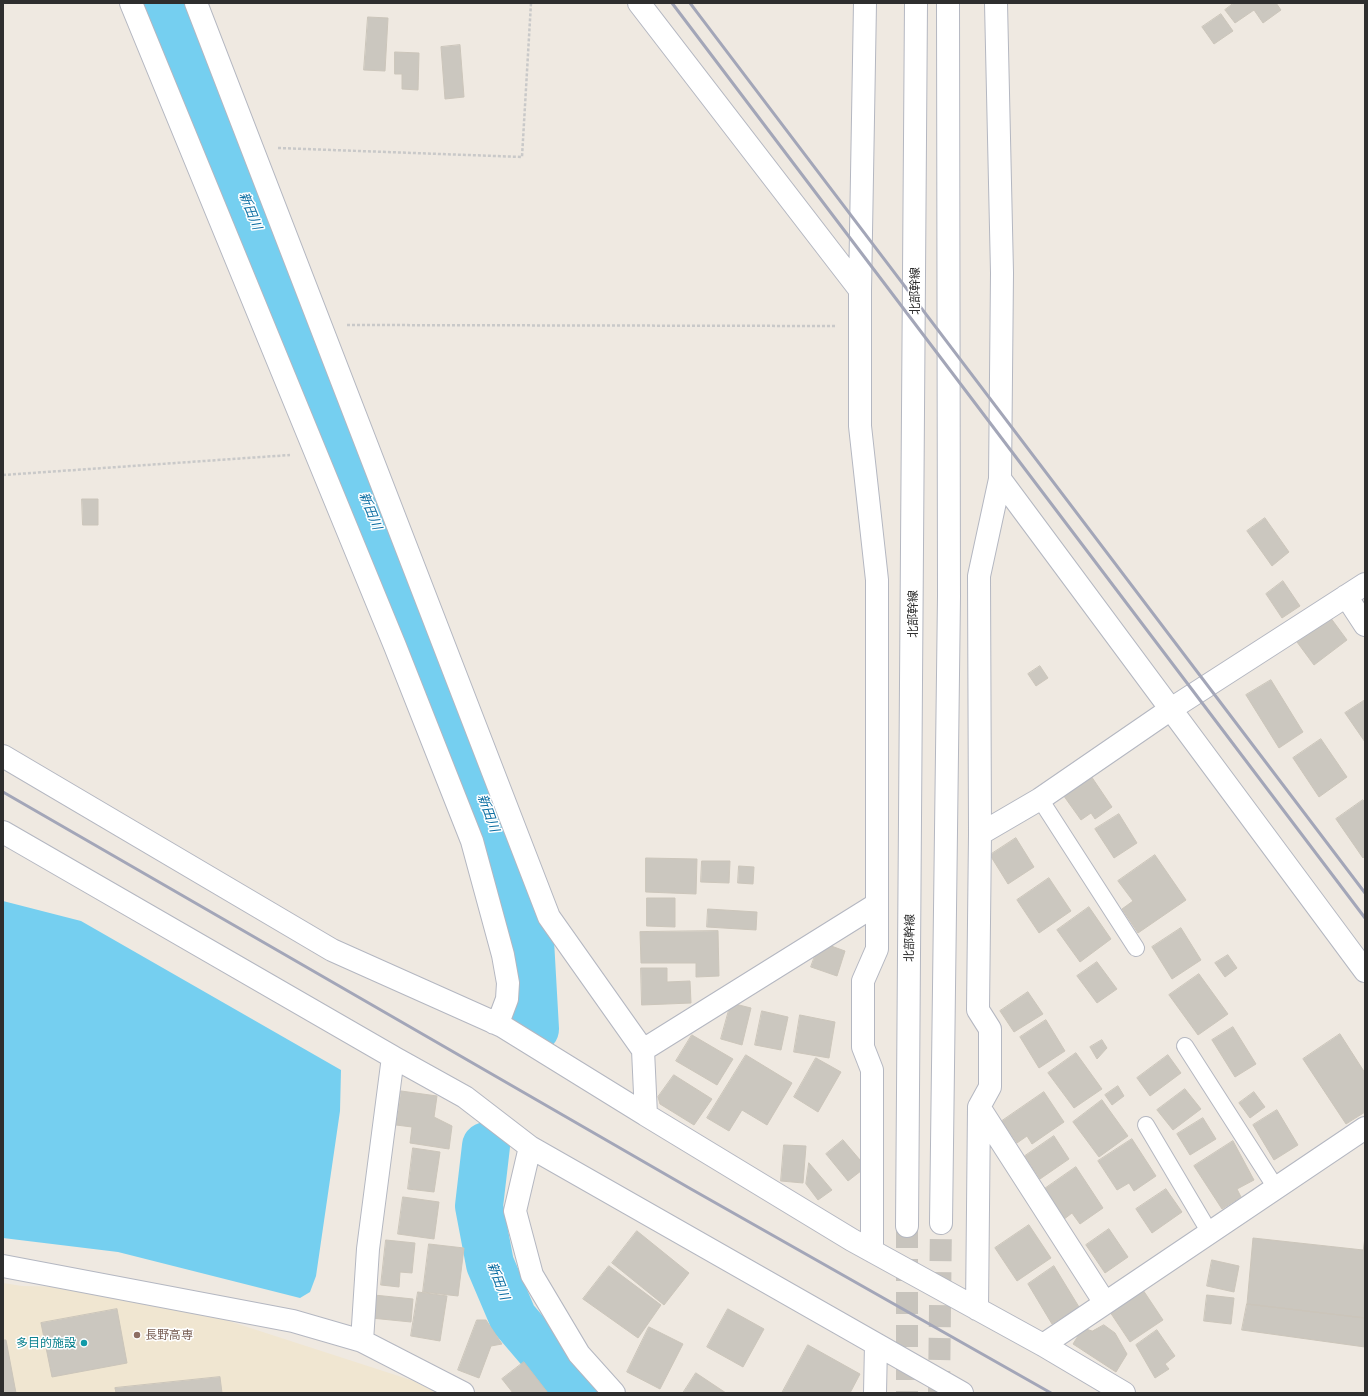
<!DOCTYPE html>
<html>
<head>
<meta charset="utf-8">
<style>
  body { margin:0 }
  #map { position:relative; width:1368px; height:1396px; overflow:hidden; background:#efe9e1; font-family:Cabin,sans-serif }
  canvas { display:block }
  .frame { position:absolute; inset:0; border:4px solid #2e2e2e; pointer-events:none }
</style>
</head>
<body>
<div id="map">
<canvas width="1368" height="1396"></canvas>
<div class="frame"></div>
</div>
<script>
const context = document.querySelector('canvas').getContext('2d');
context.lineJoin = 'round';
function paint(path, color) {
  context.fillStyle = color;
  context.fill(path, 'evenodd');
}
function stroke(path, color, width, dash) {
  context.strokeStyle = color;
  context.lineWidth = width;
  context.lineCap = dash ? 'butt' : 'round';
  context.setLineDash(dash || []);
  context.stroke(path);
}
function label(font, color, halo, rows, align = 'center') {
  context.font = font + ' Cabin,"Noto Sans JP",sans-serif';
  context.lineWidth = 3;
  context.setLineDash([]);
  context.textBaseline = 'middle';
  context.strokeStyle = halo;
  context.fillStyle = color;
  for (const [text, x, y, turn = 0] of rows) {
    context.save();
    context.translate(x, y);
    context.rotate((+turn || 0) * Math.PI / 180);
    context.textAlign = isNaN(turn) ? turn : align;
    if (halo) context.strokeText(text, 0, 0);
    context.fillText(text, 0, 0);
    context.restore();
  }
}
paint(new Path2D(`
  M3,1283L22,1286L127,1288L414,1381L437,1393H3Z`), '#f0e6d1');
paint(new Path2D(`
  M3,901L81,921L341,1070L340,1111L316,1276L310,1292L300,1298L118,1252L3,1238Z`), '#75cff0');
stroke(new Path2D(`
  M167,3L463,746L529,923L535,1029
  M486,1146L479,1206L490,1264L513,1318L577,1393`), '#75cff0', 48);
const building = new Path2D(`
  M1234,3H1276L1281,10L1263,23L1254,10L1235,23L1225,10Z
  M1221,14L1233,31L1214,44L1202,27Z
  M368,17L388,18L385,71L364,70Z
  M460,45L464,97L445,99L441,47Z
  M395,52L419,53L418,90L402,89V74H395Z
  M82,499H98V525H83Z
  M1265,518L1289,552L1272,566L1247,531Z
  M1283,581L1300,606L1282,618L1266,594Z
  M1330,617L1347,640L1314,665L1297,642Z
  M1040,666L1048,678L1036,686L1028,674Z
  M1271,680L1303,732L1279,748L1246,695Z
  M1365,700V742L1345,713Z
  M1321,739L1347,777L1319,797L1293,758Z
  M1089,773L1112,807L1095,819L1091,813L1081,820L1061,792Z
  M1363,800L1365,802V856L1363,858L1336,819Z
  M1119,814L1137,843L1114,858L1095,829Z
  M1016,838L1034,867L1008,884L990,855Z
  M1155,855L1186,900L1138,933L1122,909L1133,901L1118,881Z
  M646,858L697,859L696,894L646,892Z
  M702,861H730L729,883L701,882Z
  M739,866L754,867L753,884L738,883Z
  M1049,878L1071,911L1039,933L1017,900Z
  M647,898H675V927L647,926Z
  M1089,907L1111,939L1080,962L1057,930Z
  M708,909L757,912L756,930L707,927Z
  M1181,928L1201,960L1172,979L1152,947Z
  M718,931L719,976L696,977V963H641L640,932Z
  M820,942L845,951L837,976L811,967Z
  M1228,955L1237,968L1225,977L1215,963Z
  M1097,962L1117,989L1097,1003L1077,976Z
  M641,968H667V982L690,981L691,1003L642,1005Z
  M1199,974L1228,1014L1198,1035L1169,995Z
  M1028,992L1043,1014L1014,1032L1000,1011Z
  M731,1003L751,1008L742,1045L721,1039Z
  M762,1011L788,1017L781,1050L755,1045Z
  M800,1015L835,1022L829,1058L794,1052Z
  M1046,1020L1065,1051L1039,1068L1020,1037Z
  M1233,1027L1256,1064L1235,1077L1212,1040Z
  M1340,1034L1365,1073V1112L1346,1124L1303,1059Z
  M692,1035L733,1059L717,1085L676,1061Z
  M1102,1040L1107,1048L1097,1059L1090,1047Z
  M1076,1053L1102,1089L1074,1108L1048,1073Z
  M746,1055L792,1083L767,1125L742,1110L729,1131L707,1118Z
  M1168,1055L1181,1073L1150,1096L1137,1078Z
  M816,1058L841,1072L818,1112L794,1097Z
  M674,1075L712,1099L694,1125L660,1104L658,1097Z
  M1118,1086L1124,1096L1112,1105L1105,1095Z
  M1185,1089L1201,1109L1173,1130L1157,1110Z
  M401,1091L437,1096L434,1117L452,1126L449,1149L410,1143L412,1127L396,1125Z
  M1044,1092L1064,1122L1032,1144L1027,1136L1017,1143L1002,1121Z
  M1254,1092L1265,1107L1250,1118L1239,1103Z
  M1102,1100L1128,1136L1099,1157L1073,1122Z
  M1277,1110L1298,1145L1274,1160L1253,1125Z
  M1203,1118L1216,1139L1190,1155L1177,1134Z
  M1054,1136L1069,1159L1040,1179L1025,1156Z
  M1132,1139L1156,1176L1134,1191L1129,1183L1117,1190L1098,1161Z
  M843,1140L866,1167L848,1181L826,1154Z
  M1233,1141L1254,1180L1237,1189L1241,1197L1222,1209L1194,1166Z
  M784,1145L806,1146L803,1183L781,1181Z
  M413,1148L440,1152L434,1192L408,1189Z
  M809,1163L832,1190L818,1200L806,1184Z
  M1076,1167L1103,1208L1080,1224L1072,1213L1063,1220L1043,1190Z
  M1166,1189L1182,1212L1152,1233L1136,1209Z
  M403,1197L439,1202L434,1239L398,1234Z
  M1029,1225L1051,1258L1017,1281L995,1248Z
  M1109,1229L1128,1257L1105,1273L1086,1245Z
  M637,1231L689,1273L664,1305L612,1263Z
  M1365,1237V1318L1247,1304L1253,1238L1363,1250Z
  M386,1240L415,1243L412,1273L400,1272L399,1287L381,1285Z
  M429,1244L464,1248L458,1296L423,1292Z
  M1212,1260L1239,1266L1234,1292L1207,1286Z
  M609,1266L661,1305L638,1338L583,1299Z
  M1054,1266L1079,1307L1052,1324L1028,1284Z
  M1143,1290L1163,1320L1130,1342L1110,1312Z
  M418,1292L447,1296L440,1341L411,1336Z
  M374,1295L413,1299L411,1322L371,1318Z
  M1207,1295L1234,1298L1231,1324L1204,1321Z
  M1247,1304L1365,1318V1347L1242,1330Z
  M117,1309L127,1363L52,1377L41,1323Z
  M728,1309L764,1329L743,1367L707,1347Z
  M477,1320H486L502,1344L491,1346L479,1378L458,1370Z
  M1104,1325L1115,1333L1127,1354L1116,1372L1073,1344L1083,1328L1092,1331Z
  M649,1327L683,1344L660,1389L627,1372Z
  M1157,1330L1175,1356L1165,1364L1169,1369L1155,1378L1136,1345Z
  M3,1340H6L16,1393H3Z
  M808,1345L860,1374L850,1393H782Z
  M524,1362L548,1393H513L502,1379Z
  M696,1373L726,1393H683Z
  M220,1377L222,1393H116L115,1388Z`);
paint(building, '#cbc7bf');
stroke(building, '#cbc5ba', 1);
stroke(new Path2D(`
  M907,1226V1393
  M939,1393L941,1223`), '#c8c4bd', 22, [22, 11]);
const service = new Path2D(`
  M1040,799L1136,948
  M1185,1046L1276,1188
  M1146,1125L1210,1233`);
const minor = new Path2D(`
  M131,3L395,646L472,841L503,955L508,983L507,999L501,1015L494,1023
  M196,3L549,917L643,1050L646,1115L852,1240L1043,1345L1124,1393
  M639,3L860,290
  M865,3L860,290V426L877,580V949L863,981V1047L872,1070V1251
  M1000,479L1365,971
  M1346,596L1365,625
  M3,756L332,950L502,1026L646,1115
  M3,832L393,1057L368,1249L362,1341
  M980,834L1040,799L1171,709L1365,584
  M643,1050L877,904
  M393,1057L465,1097L530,1147L962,1393
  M979,1107L1105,1303
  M530,1147L515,1211L532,1275L579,1354L614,1393
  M3,1266L293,1321L362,1341L463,1393
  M977,1309L979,1107L990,1087V1029L978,1010L980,834L979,576L1000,479L1002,273L996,3
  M1043,1345L1365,1128
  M875,1393L876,1344`);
const tertiary = new Path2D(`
  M941,1223L949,596L948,3
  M907,1226L916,3`);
stroke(service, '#b4b7c1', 18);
stroke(minor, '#b4b7c1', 24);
stroke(tertiary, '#b4b7c1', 24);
stroke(new Path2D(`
  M278,148L522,157L531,3
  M347,325L836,326
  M3,475L290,455`), '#c9c9c9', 2.5, [3, 2]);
stroke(service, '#fff', 16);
stroke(minor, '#fff', 22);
stroke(tertiary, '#fff', 22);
stroke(new Path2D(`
  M672,3L1365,918
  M690,3C913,301 1140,596 1365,893
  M3,792L691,1189L1051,1393`), '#a3a6b8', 3);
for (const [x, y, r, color] of [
  [137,1335,4,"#8d6e63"],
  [84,1343,4,"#0f9aa8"]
]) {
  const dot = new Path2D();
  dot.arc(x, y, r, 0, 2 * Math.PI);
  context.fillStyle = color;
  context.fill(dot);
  stroke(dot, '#fff', 1.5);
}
label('12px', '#2e2e2e', '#fff', [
  ["北部幹線",915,291,-90],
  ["北部幹線",913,614,-90],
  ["北部幹線",910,938,-89]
]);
label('12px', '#785e54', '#fff', [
  ["長野高専",145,1335]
], 'left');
label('12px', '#0d838f', '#fff', [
  ["多目的施設",76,1343]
], 'right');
label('italic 13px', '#0d6fa3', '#fff', [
  ["新田川",250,211,68],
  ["新田川",370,511,68],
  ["新田川",488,813,70],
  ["新田川",498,1281,69]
]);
</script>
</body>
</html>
